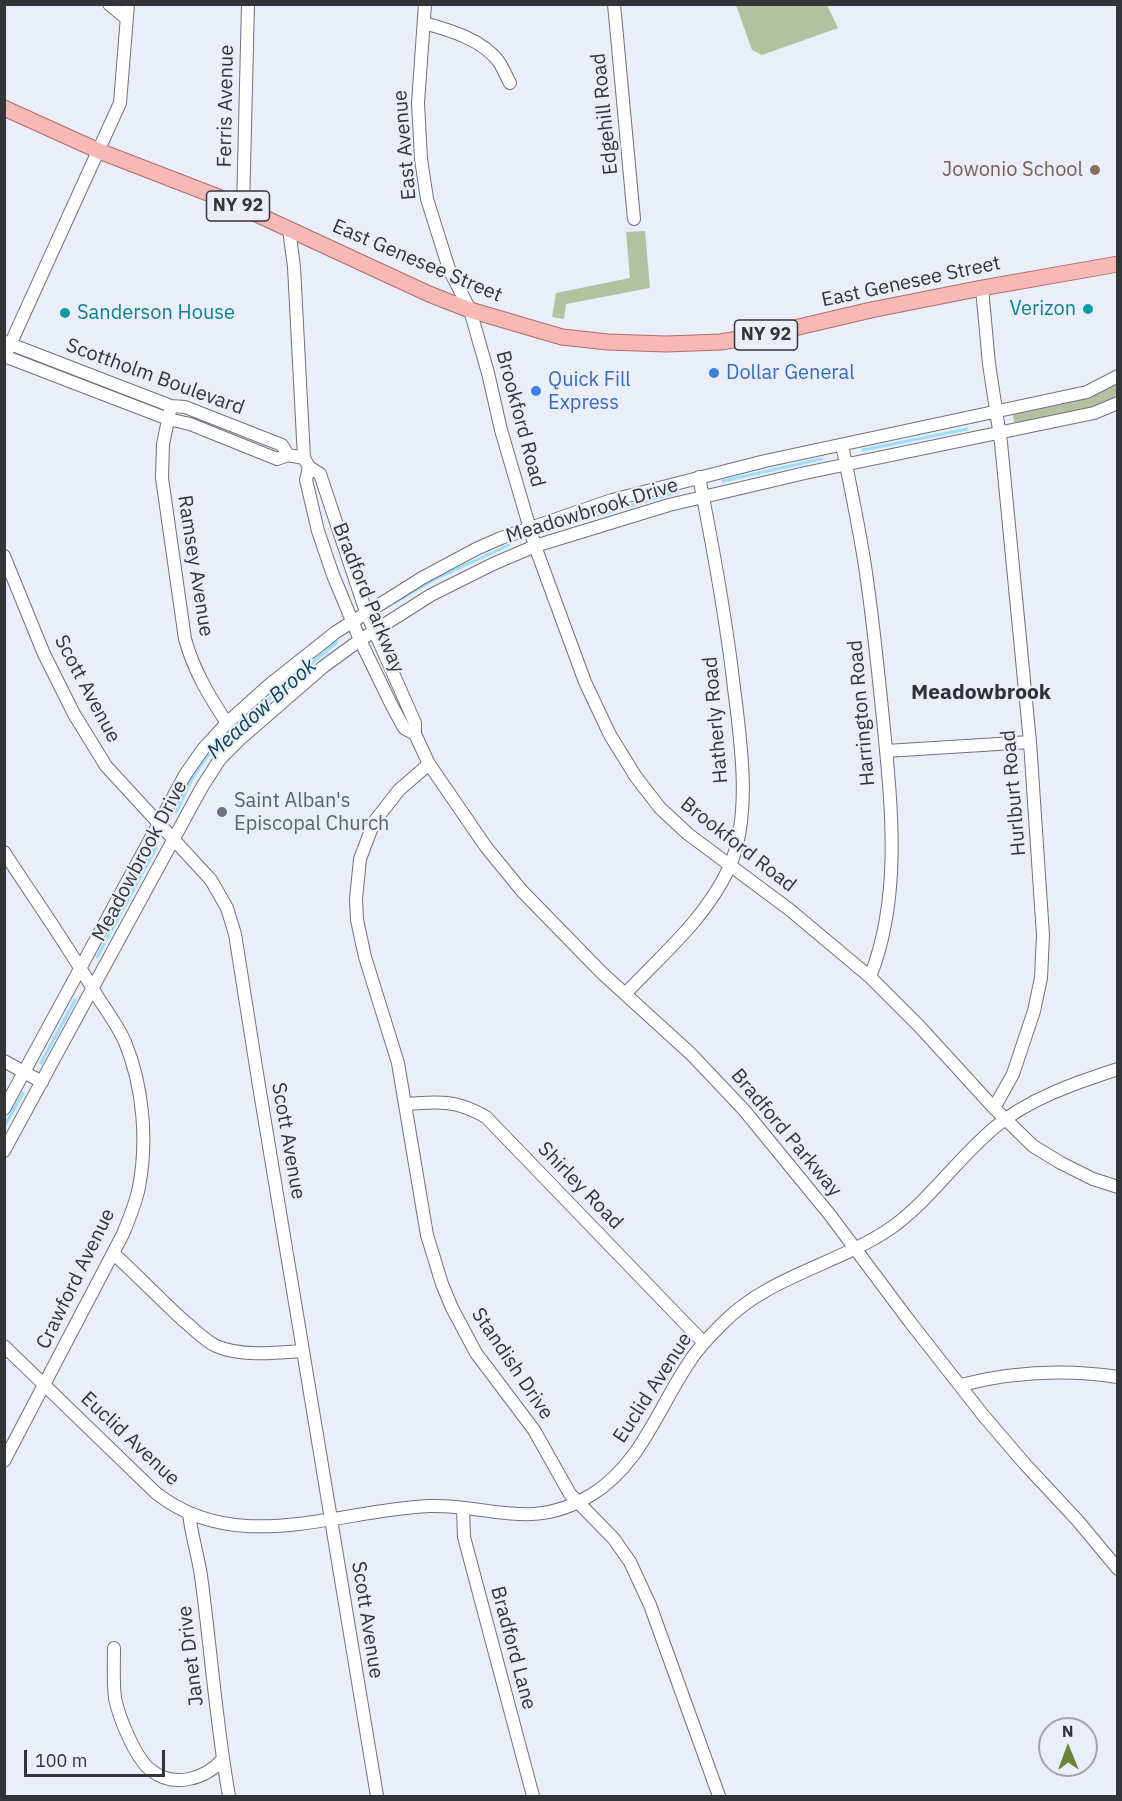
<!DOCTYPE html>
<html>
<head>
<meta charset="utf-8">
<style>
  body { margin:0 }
  #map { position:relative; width:1122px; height:1801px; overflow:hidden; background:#eaeef8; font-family:"IBM Plex Sans",sans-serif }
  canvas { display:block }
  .frame { position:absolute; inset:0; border:6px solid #333438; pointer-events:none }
  .north { position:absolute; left:1038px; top:1717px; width:60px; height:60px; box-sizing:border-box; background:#eaeef8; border:2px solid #a1a4ab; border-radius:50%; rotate:359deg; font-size:16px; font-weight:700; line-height:24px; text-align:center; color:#333438 }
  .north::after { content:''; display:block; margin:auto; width:21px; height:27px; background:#6d8435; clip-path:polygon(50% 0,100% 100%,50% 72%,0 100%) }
  .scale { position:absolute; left:24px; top:1750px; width:141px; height:27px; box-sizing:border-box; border:3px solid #333438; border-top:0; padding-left:8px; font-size:18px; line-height:21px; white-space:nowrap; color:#333438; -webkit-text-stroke:4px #eaeef8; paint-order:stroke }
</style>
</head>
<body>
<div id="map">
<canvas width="1122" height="1801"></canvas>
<div class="frame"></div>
<div class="north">N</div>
<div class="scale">100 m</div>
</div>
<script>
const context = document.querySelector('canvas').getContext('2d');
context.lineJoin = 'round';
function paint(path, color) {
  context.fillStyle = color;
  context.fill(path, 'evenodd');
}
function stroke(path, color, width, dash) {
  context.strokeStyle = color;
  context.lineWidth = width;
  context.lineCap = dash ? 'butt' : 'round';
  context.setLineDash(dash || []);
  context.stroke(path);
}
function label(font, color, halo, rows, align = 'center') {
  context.font = font + ' "IBM Plex Sans",sans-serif';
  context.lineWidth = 4.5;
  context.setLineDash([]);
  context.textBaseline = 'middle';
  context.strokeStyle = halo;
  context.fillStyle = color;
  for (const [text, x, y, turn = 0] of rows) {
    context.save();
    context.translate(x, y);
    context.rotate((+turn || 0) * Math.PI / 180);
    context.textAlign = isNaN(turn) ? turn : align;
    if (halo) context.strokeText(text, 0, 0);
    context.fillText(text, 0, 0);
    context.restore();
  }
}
paint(new Path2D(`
  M736,5H827L838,28L762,55L752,50Z
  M645,231L650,288L566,304L564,319L552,317L556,293L630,278L626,232Z
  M1117,382V397C1088,412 1052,416 1019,423L1014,422L1013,414Z`), '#b4c1a0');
stroke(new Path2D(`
  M863,450L967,429
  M723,481L821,459
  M553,528L678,492
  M394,603L435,579L509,545
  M176,812L193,777L211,751L230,732L337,642
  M97,957L156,848
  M41,1063L75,1000
  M4,1127L23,1093`), '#9cdefc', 3);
const minor = new Path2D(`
  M109,4L126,18
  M425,4L418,103L421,159L427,199L449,269L470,310L488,373L501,430L535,546L585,682L610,735L636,777L660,808L688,834L790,910L870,977L920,1027L994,1108L1033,1146L1061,1163L1093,1179L1118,1187
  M614,4L634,219
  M424,23C449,30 482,39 499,62C503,68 506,76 510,83
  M243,208L248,4
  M289,229L294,267L304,458L309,467L306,480L318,531L333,575L360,640L392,706L404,728L415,734
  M982,288L989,364L1001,443L1030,742L1043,935L1041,978L1034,1011L1013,1074L994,1108
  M5,342L171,406L185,407L282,445L288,455
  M4,356L168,419L190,424L277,459L288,455L304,458
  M4,358L120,103L128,4
  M171,406L163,444L162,478L185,639C194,671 209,696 227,723
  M842,445C851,490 861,535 867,580C874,629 879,679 884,729C892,811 901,899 870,977
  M309,467L320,474L366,612L415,723V734L429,764L486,847L522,891L602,973L691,1054L744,1110L830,1215L910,1322L983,1415L1024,1463L1078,1521L1118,1569
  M4,556L44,654L74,714L106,766L211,880L227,908L235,934L259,1086L377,1796
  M886,751L1030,742
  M429,764L399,790L374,822L360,859L356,899L357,920L365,957L398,1063L427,1235L442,1284L452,1308L476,1353L534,1430L570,1494L614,1539L630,1562L650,1605L719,1796
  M4,852C36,901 70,949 99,999C108,1013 118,1026 125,1042C143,1086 148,1140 139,1187C136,1203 129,1219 123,1234L4,1461
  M625,994C662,955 706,918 729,868C752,817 741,743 734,688C726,617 713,547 699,477
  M4,1061L42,1082
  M405,1104C438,1101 457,1100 486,1117L704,1343
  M4,1109L185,775L203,749L227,723L268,686L336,632L422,578L476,549L501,538L612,500L765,461L1087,392L1118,376
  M4,1151L202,787L220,759L240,739L323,667L360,640L431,595L493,564L535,546L669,505L805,473L1094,413L1118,403
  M114,1254C138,1276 160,1299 184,1321C194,1329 204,1340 216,1346C242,1357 276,1353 303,1351
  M4,1346L156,1493C237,1557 338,1510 429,1506C490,1504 531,1532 591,1495C642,1464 659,1405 692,1358C700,1346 712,1334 722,1324C768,1276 837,1265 891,1228C930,1200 957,1159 994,1128C1028,1099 1075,1083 1118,1069
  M961,1385C1012,1372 1065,1369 1118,1377
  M463,1508L464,1537L533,1796
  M189,1513C191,1534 198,1555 201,1576C211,1649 216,1724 229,1796
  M114,1648C114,1664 113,1682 115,1698C119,1718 136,1760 152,1771C174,1788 205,1779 222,1760`);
const major = new Path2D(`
  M4,108L99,151L226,200L429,294L470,310L562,337L608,342L666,344L721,342L773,333L871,310L982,288L1118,264`);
stroke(minor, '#6f737c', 14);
stroke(major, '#af6d6a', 17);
stroke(minor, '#fff', 12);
stroke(major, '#f7b9b6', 15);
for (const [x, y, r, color] of [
  [1095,170,6,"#8d6e63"],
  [1088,309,6,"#0f9aa8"],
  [65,313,6,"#0f9aa8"],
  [714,373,6,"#3f7fe0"],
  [536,391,6,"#3f7fe0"],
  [222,812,6,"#6b7280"]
]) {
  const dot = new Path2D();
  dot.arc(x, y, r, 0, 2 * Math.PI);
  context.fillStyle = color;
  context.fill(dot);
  stroke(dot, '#eaeef8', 2);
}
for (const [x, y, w] of [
  [238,206,63],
  [766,335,63]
]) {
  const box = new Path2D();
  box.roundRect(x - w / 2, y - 15, w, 30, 4.5);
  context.fillStyle = '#eaeef8';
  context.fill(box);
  stroke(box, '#333438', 1.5);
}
label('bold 18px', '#333438', null, [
  ["NY 92",238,206],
  ["NY 92",766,335]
]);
label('20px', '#333438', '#eaeef8', [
  ["Ferris Avenue",226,106,-89],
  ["Edgehill Road",605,114,-96],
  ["East Avenue",405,145,-95],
  ["East Genesee Street",417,261,23],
  ["East Genesee Street",911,282,-12],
  ["Scottholm Boulevard",155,377,20],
  ["Brookford Road",520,419,75],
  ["Meadowbrook Drive",592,511,-17],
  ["Ramsey Avenue",195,566,81],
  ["Bradford Parkway",368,598,68],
  ["Scott Avenue",87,689,62],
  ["Harrington Road",862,713,-95],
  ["Hatherly Road",716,720,-95],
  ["Hurlburt Road",1014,793,-95],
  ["Brookford Road",738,845,38],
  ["Meadowbrook Drive",140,861,-62],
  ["Bradford Parkway",786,1133,50],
  ["Scott Avenue",288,1141,80],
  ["Shirley Road",580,1186,46],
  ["Crawford Avenue",76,1279,-64],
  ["Standish Drive",512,1364,56],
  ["Euclid Avenue",653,1388,-57],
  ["Euclid Avenue",130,1439,43],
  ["Scott Avenue",367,1620,81],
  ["Bradford Lane",513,1648,75],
  ["Janet Drive",191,1656,-97]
]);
label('20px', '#785e54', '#eaeef8', [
  ["Jowonio School",1083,170]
], 'right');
label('20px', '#0d838f', '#eaeef8', [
  ["Verizon",1076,309],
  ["Sanderson House",77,313,"left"]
], 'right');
label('20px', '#366cbe', '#eaeef8', [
  ["Dollar General",726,373],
  ["Quick Fill",548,380],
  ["Express",548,403]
], 'left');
label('20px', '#5b616d', '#eaeef8', [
  ["Saint Alban's",234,801],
  ["Episcopal Church",234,824]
], 'left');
label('bold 21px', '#2e3139', '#eaeef8', [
  ["Meadowbrook",981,693]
]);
label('italic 21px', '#0b4458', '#eaeef8', [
  ["Meadow Brook",262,709,-42]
]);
</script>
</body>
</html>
